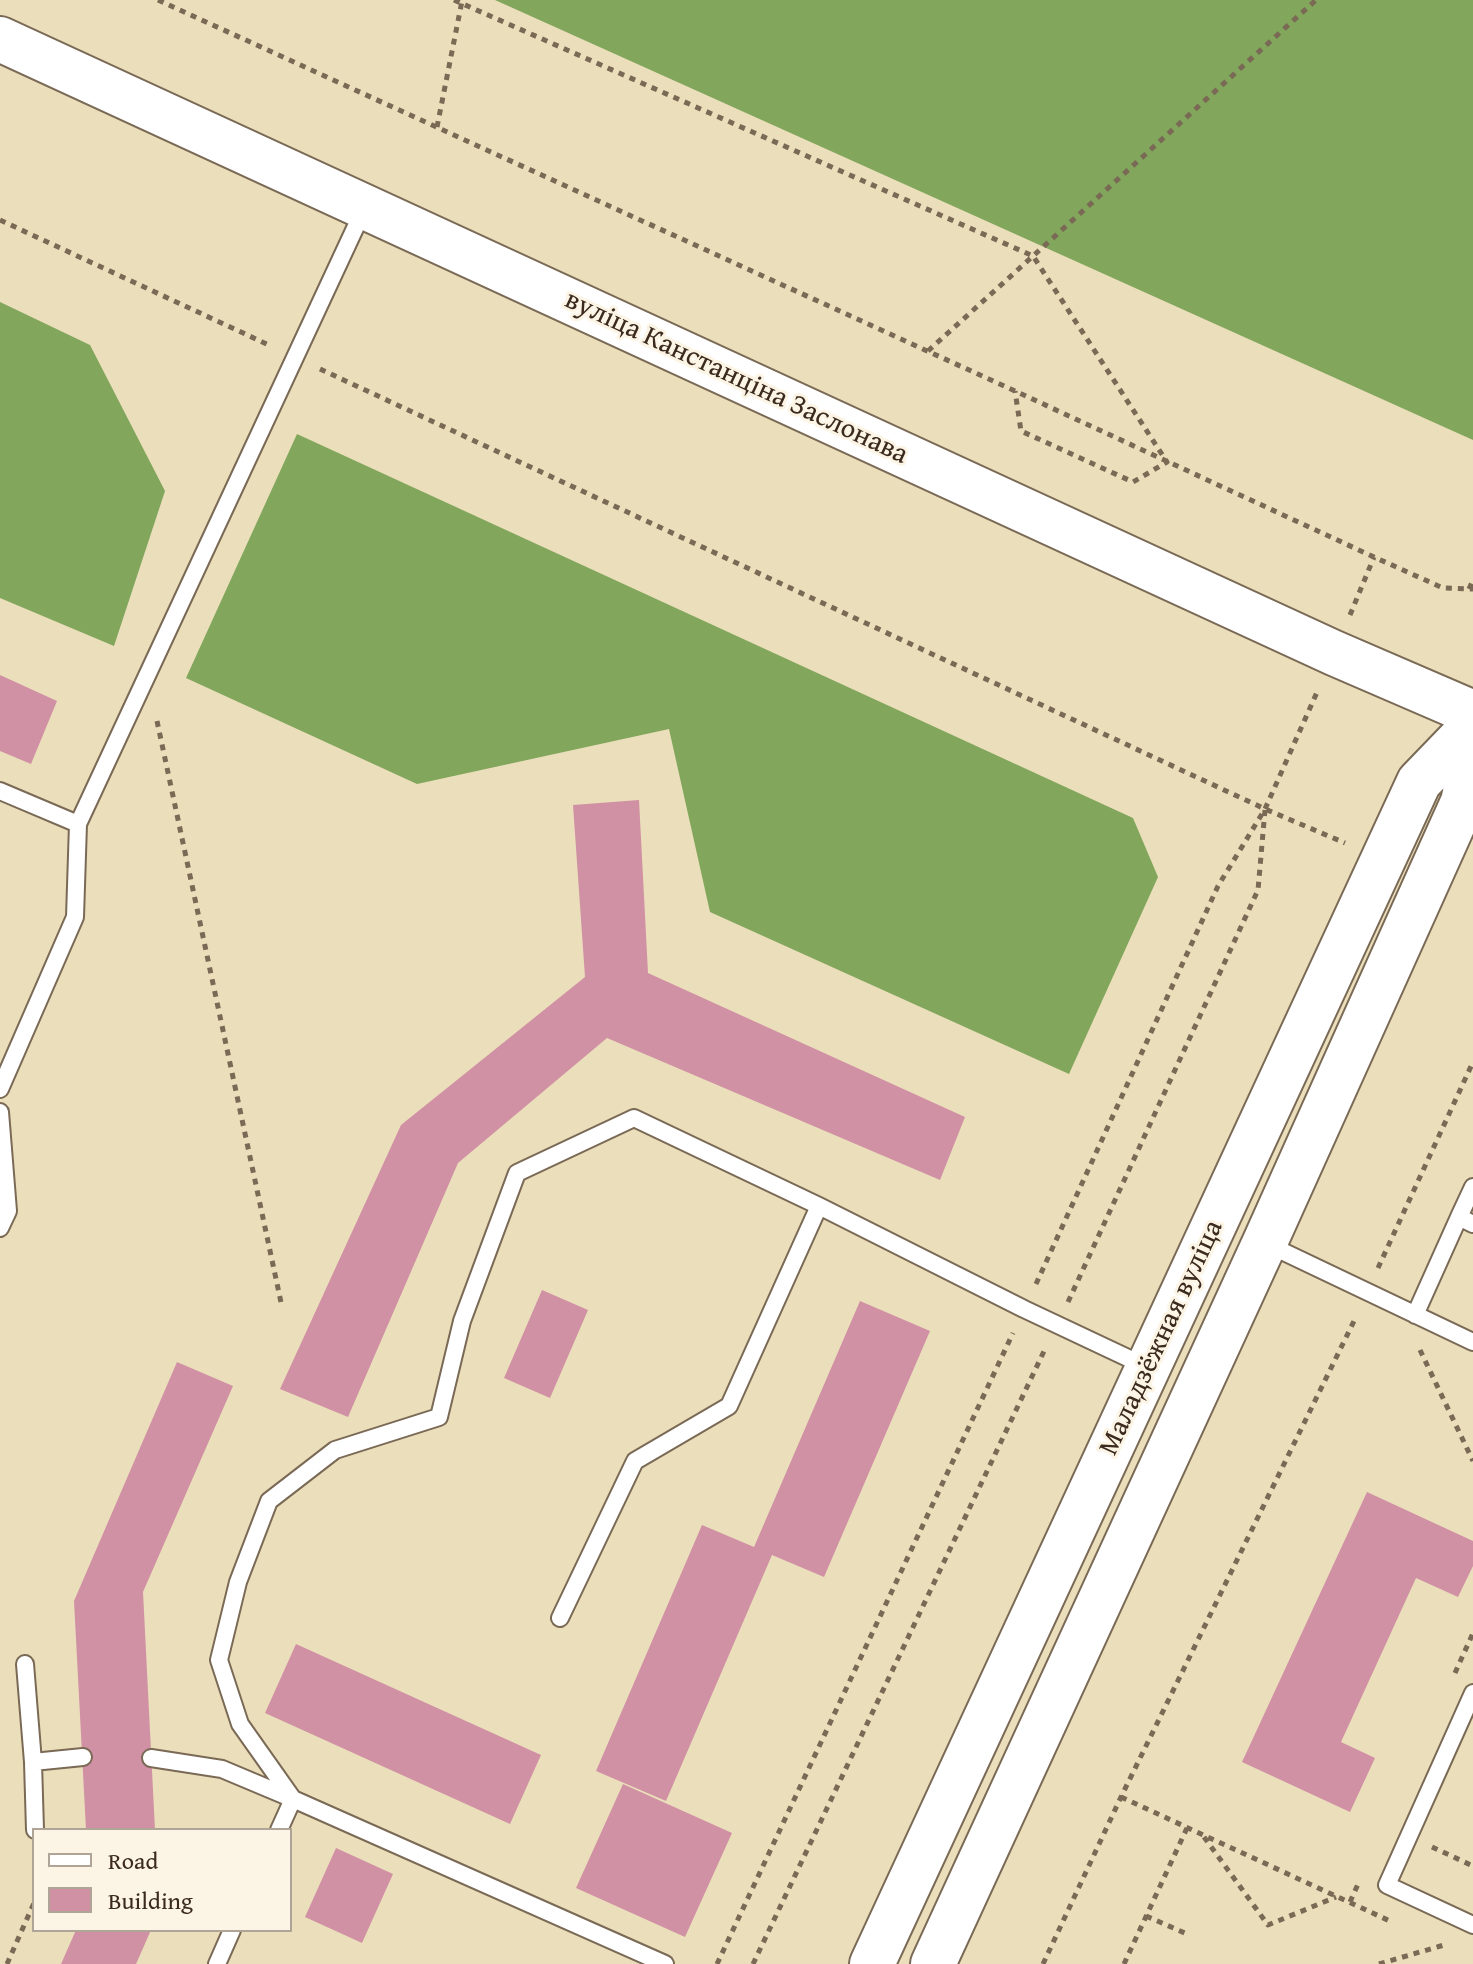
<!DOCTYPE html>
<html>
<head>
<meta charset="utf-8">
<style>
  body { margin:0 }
  #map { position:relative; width:1473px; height:1964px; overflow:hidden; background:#ebdebb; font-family:"Gentium Book Plus",serif }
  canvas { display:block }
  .legend { position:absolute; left:32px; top:1828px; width:260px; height:104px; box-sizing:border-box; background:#fcf5e5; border:2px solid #afa495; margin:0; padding:10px 14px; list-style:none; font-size:24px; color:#3b2a1e }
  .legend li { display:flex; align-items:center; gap:16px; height:40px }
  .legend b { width:40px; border:2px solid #afa495 }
</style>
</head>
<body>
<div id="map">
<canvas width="1473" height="1964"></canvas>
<ul class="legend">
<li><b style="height:10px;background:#fff"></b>Road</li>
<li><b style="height:22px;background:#d091a4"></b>Building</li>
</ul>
</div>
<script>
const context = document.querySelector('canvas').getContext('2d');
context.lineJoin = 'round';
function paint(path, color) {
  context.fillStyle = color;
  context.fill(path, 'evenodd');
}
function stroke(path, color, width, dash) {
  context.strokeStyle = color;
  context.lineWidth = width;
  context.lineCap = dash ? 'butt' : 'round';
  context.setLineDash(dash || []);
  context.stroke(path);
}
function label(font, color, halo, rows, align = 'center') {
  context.font = font + ' "Gentium Book Plus",serif';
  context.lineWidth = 6;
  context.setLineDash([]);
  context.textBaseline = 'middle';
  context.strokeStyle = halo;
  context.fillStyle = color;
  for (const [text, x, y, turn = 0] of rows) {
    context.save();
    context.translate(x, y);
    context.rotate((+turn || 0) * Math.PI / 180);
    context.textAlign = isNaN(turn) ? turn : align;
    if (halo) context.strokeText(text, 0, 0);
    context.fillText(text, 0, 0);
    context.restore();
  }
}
paint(new Path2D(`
  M495,0H1473V440Z
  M0,302L90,345L165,491L114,646L0,598Z
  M297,434L1133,818L1158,877L1069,1074L710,912L669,729L417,784L186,678Z`), '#81a65c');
paint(new Path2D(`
  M0,675L57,701L31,764L0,751Z
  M639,800L648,973L965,1117L940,1180L607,1038L458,1163L348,1417L280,1389L401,1125L585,977L573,805Z
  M542,1290L588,1310L550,1398L504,1378Z
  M860,1301L930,1331L824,1577L772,1555L666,1801L596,1771L702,1525L754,1547Z
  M177,1362L233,1386L143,1592L155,1830H86L74,1601Z
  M1367,1492L1473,1541V1566L1458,1597L1416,1578L1341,1742L1375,1758L1350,1812L1242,1762Z
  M296,1644L541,1755L510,1824L265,1713Z
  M623,1784L732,1833L685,1937L576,1888Z
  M336,1848L393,1874L362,1943L305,1917Z
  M76,1930H151L136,1964H61Z`), '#d091a4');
const service = new Path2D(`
  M0,791L78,824
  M0,1089L75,917L78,824L364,209
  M0,1112L8,1211L0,1228
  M1459,1217L1473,1187
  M1265,1243L1473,1342
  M1415,1315L1459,1217L1473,1224
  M560,1618L635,1461L729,1406L819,1206
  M25,1664L33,1762
  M1473,1693L1387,1885L1473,1925
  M151,1758L222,1769L291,1798
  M293,1799L240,1724L219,1660L238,1582L269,1501L335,1450L439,1417L462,1321L517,1173L634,1118L819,1206L1024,1309L1147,1367
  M35,1830L33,1762L83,1757
  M279,1830L293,1799L665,1964
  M217,1964L232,1930`);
const secondary = new Path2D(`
  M0,39L1334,653L1473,713
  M872,1964L1419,782L1473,726
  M933,1964L1265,1242L1463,802L1473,757`);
stroke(service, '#796955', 20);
stroke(secondary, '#796955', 48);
stroke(new Path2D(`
  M158,0L1015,391L1374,557L1443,588L1473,589
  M454,0L1033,256L1167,462L1133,482L1021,431L1015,391
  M437,127L462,1
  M0,220L271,346
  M928,351L1316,0
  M320,369L1265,809L1345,843
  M1469,589L1473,580
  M1350,615L1374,557
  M157,721L282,1307
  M1378,1268L1473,1062
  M1036,1284L1218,886L1265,809L1318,690
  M1068,1302L1258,890L1265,810
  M1420,1350L1473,1461
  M1455,1673L1473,1633
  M1121,1797L1392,1922
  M1204,1837L1268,1925L1336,1897
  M1432,1847L1473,1866
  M1350,1902L1359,1882
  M1146,1916L1187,1934
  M7,1964L34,1903
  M717,1964L1013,1333
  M753,1964L1046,1347
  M1043,1964L1121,1797L1356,1317
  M1124,1964L1187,1828
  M1379,1964L1444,1945L1441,1944`), '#796955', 5, [6, 6]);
stroke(service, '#fff', 16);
stroke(secondary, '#fff', 44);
label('28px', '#3b2a1e', '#fcf5e5', [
  ["вуліца Канстанціна Заслонава",736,378,25],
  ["Маладзёжная вуліца",1162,1338,-65]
]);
</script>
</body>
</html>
